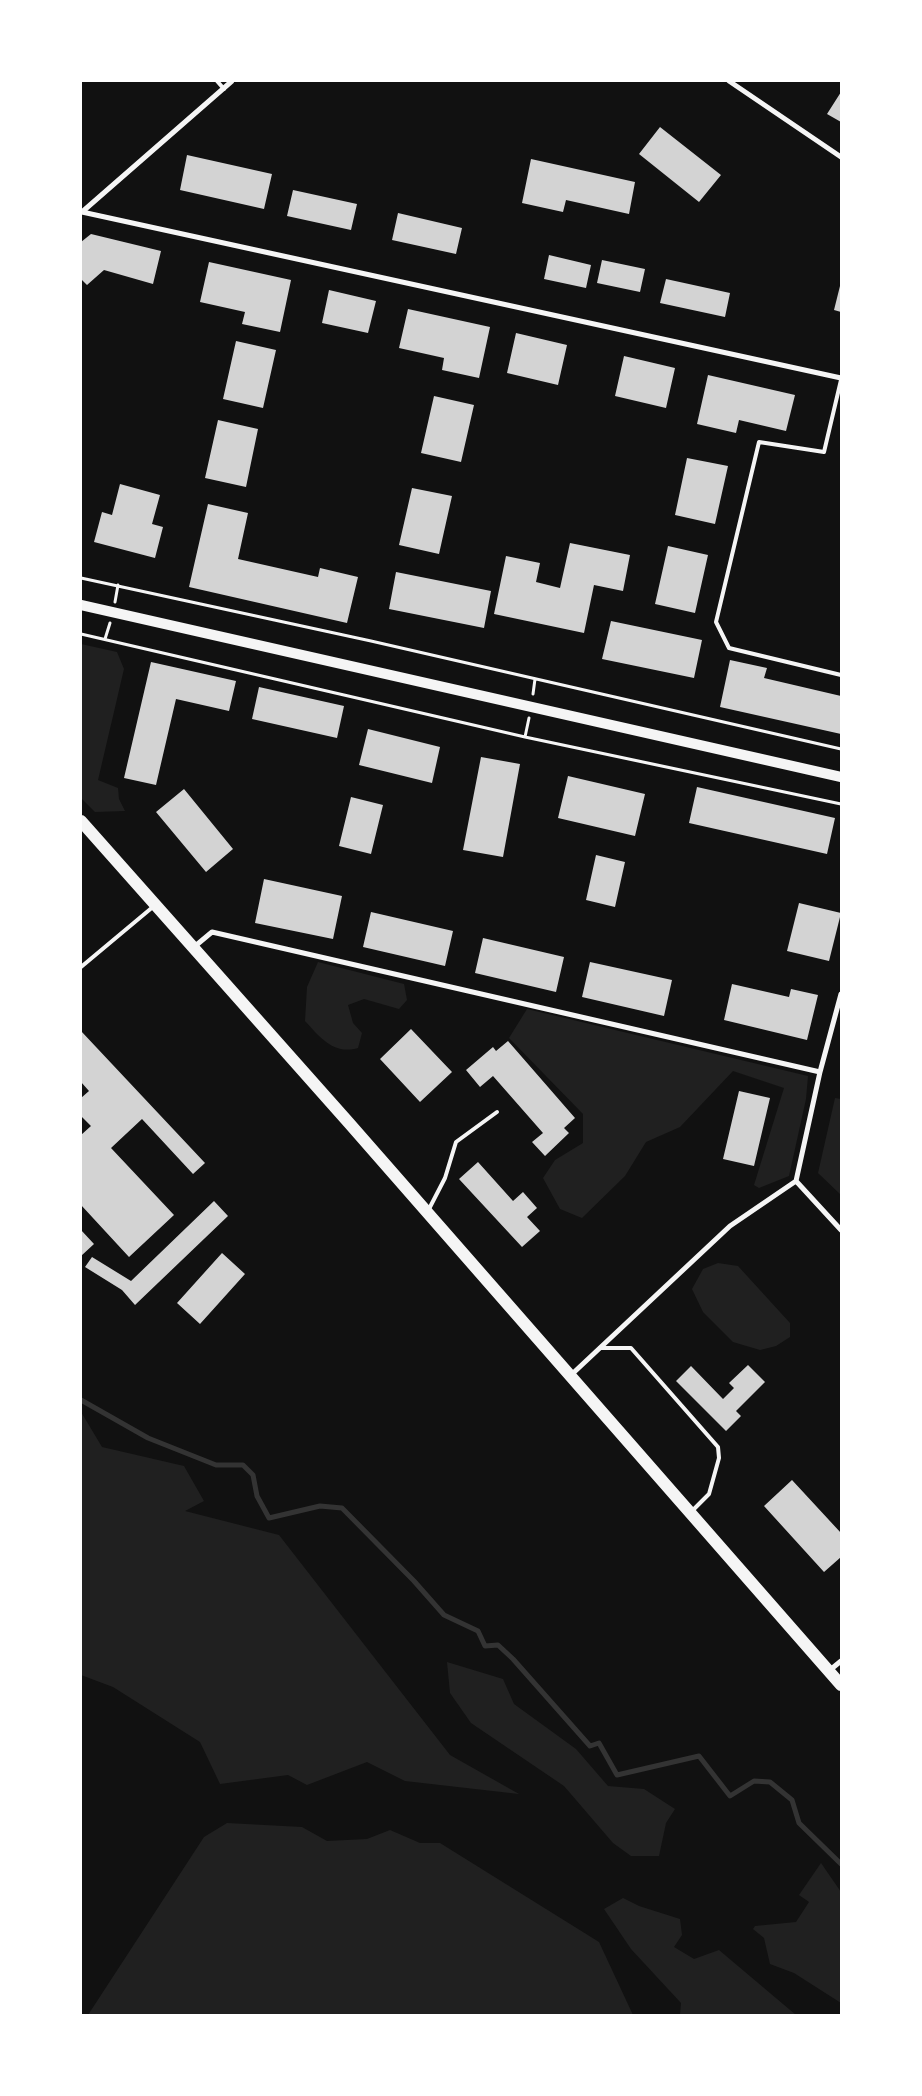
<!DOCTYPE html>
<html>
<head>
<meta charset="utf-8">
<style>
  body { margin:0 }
  #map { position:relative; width:922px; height:2096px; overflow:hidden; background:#111; font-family:"Roboto Condensed",sans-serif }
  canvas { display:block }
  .frame { position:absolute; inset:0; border:82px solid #fff; pointer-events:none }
</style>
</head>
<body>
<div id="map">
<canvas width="922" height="2096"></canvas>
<div class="frame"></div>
</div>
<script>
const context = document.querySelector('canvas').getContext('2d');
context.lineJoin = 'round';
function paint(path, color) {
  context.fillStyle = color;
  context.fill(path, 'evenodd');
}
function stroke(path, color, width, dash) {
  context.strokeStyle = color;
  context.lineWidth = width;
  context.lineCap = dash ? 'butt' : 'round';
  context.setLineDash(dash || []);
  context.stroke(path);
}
paint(new Path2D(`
  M81,644L117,652L124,669L98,780L118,788L119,799L125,811L95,812L81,798Z
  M318,962L404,984L407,1000L399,1009L364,999L348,1005L353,1023L362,1033L358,1048C333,1055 320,1037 305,1021L307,987Z
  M527,1009L808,1076L806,1099L789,1176L759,1188L754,1185L784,1088L733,1071L680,1127L646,1142L625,1176L582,1218L560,1209L543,1178L555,1160L583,1143V1114L509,1038Z
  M835,1098L841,1099V1195L818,1173Z
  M718,1263L738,1266L790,1323V1337L776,1346L760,1350L733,1342L703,1312L692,1289L703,1269Z
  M81,1412L102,1447L184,1466L204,1501L185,1511L279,1535L450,1755L519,1794L405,1781L367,1762L307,1785L288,1775L220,1784L200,1742L113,1687L81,1675Z
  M447,1662L503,1679L514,1704L576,1749L608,1786L644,1789L675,1809L666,1823L659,1856H631L613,1843L564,1786L471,1723L450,1693Z
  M227,1823L302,1827L327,1841L367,1839L390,1830L420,1843H440L599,1942L633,2015H88L204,1837Z
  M821,1863L841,1892V2003L794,1973L770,1964L764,1938L753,1929L755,1926L796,1922L809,1902L799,1895Z
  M623,1898L639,1906L680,1919L682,1935L674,1947L694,1959L719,1950L796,2015H680L681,2003L631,1949L604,1909Z`), '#202020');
stroke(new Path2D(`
  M81,1400L148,1438L216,1465H243L253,1475L257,1496L269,1518L320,1506L342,1508L414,1581L444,1615L478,1631L485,1646L498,1645L513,1659L590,1746L599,1743L617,1775L699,1756L730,1796L754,1781L770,1782L792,1800L799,1823L841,1864`), '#333', 5);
paint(new Path2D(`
  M841,92V122L827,114Z
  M660,127L721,175L699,202L639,154Z
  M187,155L272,174L264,209L180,190Z
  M531,159L635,182L629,214L566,200L563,212L522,203Z
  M293,190L357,204L351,230L287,216Z
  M398,213L462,228L456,254L392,240Z
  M91,234L161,251L153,284L104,270L87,285L81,279V242Z
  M549,255L591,265L586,288L544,279Z
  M602,260L645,269L640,292L597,283Z
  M209,262L291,280L280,332L242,324L245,312L200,302Z
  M666,279L730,293L725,317L660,303Z
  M840,286H841V312L834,310Z
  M329,290L376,301L368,333L322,323Z
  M408,309L490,327L479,378L442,370L444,358L399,348Z
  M516,333L567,345L558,385L507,373Z
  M236,341L276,350L263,408L223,399Z
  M624,356L675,368L666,408L615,396Z
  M708,375L795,395L786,431L739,420L736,433L697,424Z
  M434,396L474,405L461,462L421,453Z
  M218,420L258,429L246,487L205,478Z
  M687,458L728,466L715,524L675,515Z
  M120,484L160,495L152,524L163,527L155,558L94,542L102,512L112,515Z
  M412,488L452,496L439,554L399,545Z
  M208,504L248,513L238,559L318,577L320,568L358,577L347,623L189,587Z
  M570,543L630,555L623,591L594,585L584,633L494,614L506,556L540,563L536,582L560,588Z
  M668,546L708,555L695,613L655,604Z
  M396,572L491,591L484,628L389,609Z
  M611,621L702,640L694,678L602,659Z
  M730,660L767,668L764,678L841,696V734L720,707Z
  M151,662L236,681L229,711L176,699L156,785L124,778Z
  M259,687L344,706L337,738L252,719Z
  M368,729L440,747L432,783L359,765Z
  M481,757L520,764L503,857L463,850Z
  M568,776L645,794L635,836L558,818Z
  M697,787L835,818L827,854L689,823Z
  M184,789L233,849L206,872L156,812Z
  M351,797L383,805L371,854L339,846Z
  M596,855L625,862L615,907L586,900Z
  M264,879L342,896L333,939L255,923Z
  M799,903L841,913L829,961L787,951Z
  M371,912L453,931L445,966L363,947Z
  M483,938L564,957L556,992L475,973Z
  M590,962L672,980L664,1016L582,997Z
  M732,984L789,997L791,989L818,995L807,1040L724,1020Z
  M411,1029L452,1072L420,1102L380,1059Z
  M81,1031L205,1163L193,1174L142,1119L111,1148L174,1215L129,1257L81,1205V1135L91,1126L81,1116V1098L89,1091L81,1082Z
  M508,1041L575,1118L564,1128L569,1133L545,1156L532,1142L543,1133L493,1076L480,1087L466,1070L493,1047L496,1051Z
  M739,1091L770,1098L754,1166L723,1159Z
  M478,1162L513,1201L523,1192L537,1208L527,1217L540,1231L522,1247L459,1179Z
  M214,1201L228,1216L135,1305L122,1290L85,1267L92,1257L131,1281Z
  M81,1230L94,1244L81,1256Z
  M222,1253L245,1274L200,1324L177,1303Z
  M748,1365L765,1382L736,1411L741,1416L726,1431L676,1381L691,1366L723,1399L734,1388L729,1383Z
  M792,1480L841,1533V1557L824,1572L764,1506Z`), '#d3d3d3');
stroke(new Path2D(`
  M81,578L371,641L841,749
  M115,602L118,585
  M81,634L525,737L841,804
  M105,639L110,623
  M533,694L535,679
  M525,737L529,718`), '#f5f5f5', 3);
stroke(new Path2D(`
  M217,81L224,89
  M841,380L824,452L759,442L716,622L729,648L841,675
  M81,967L154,906
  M429,1209L445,1178L456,1142L497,1112
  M600,1348H631L718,1447L719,1458L709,1494L692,1511`), '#f5f5f5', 4);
stroke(new Path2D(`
  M729,81L841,157
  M82,212L841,378
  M82,212L232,81
  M194,947L212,932L820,1072
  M796,1181L841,1230
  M570,1376L730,1226L796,1181L820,1072L841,994
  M830,1670L841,1661`), '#f5f5f5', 5);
stroke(new Path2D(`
  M81,605L841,777`), '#f5f5f5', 10);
stroke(new Path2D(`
  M81,821L349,1123L841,1685`), '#f5f5f5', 12);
</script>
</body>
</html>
